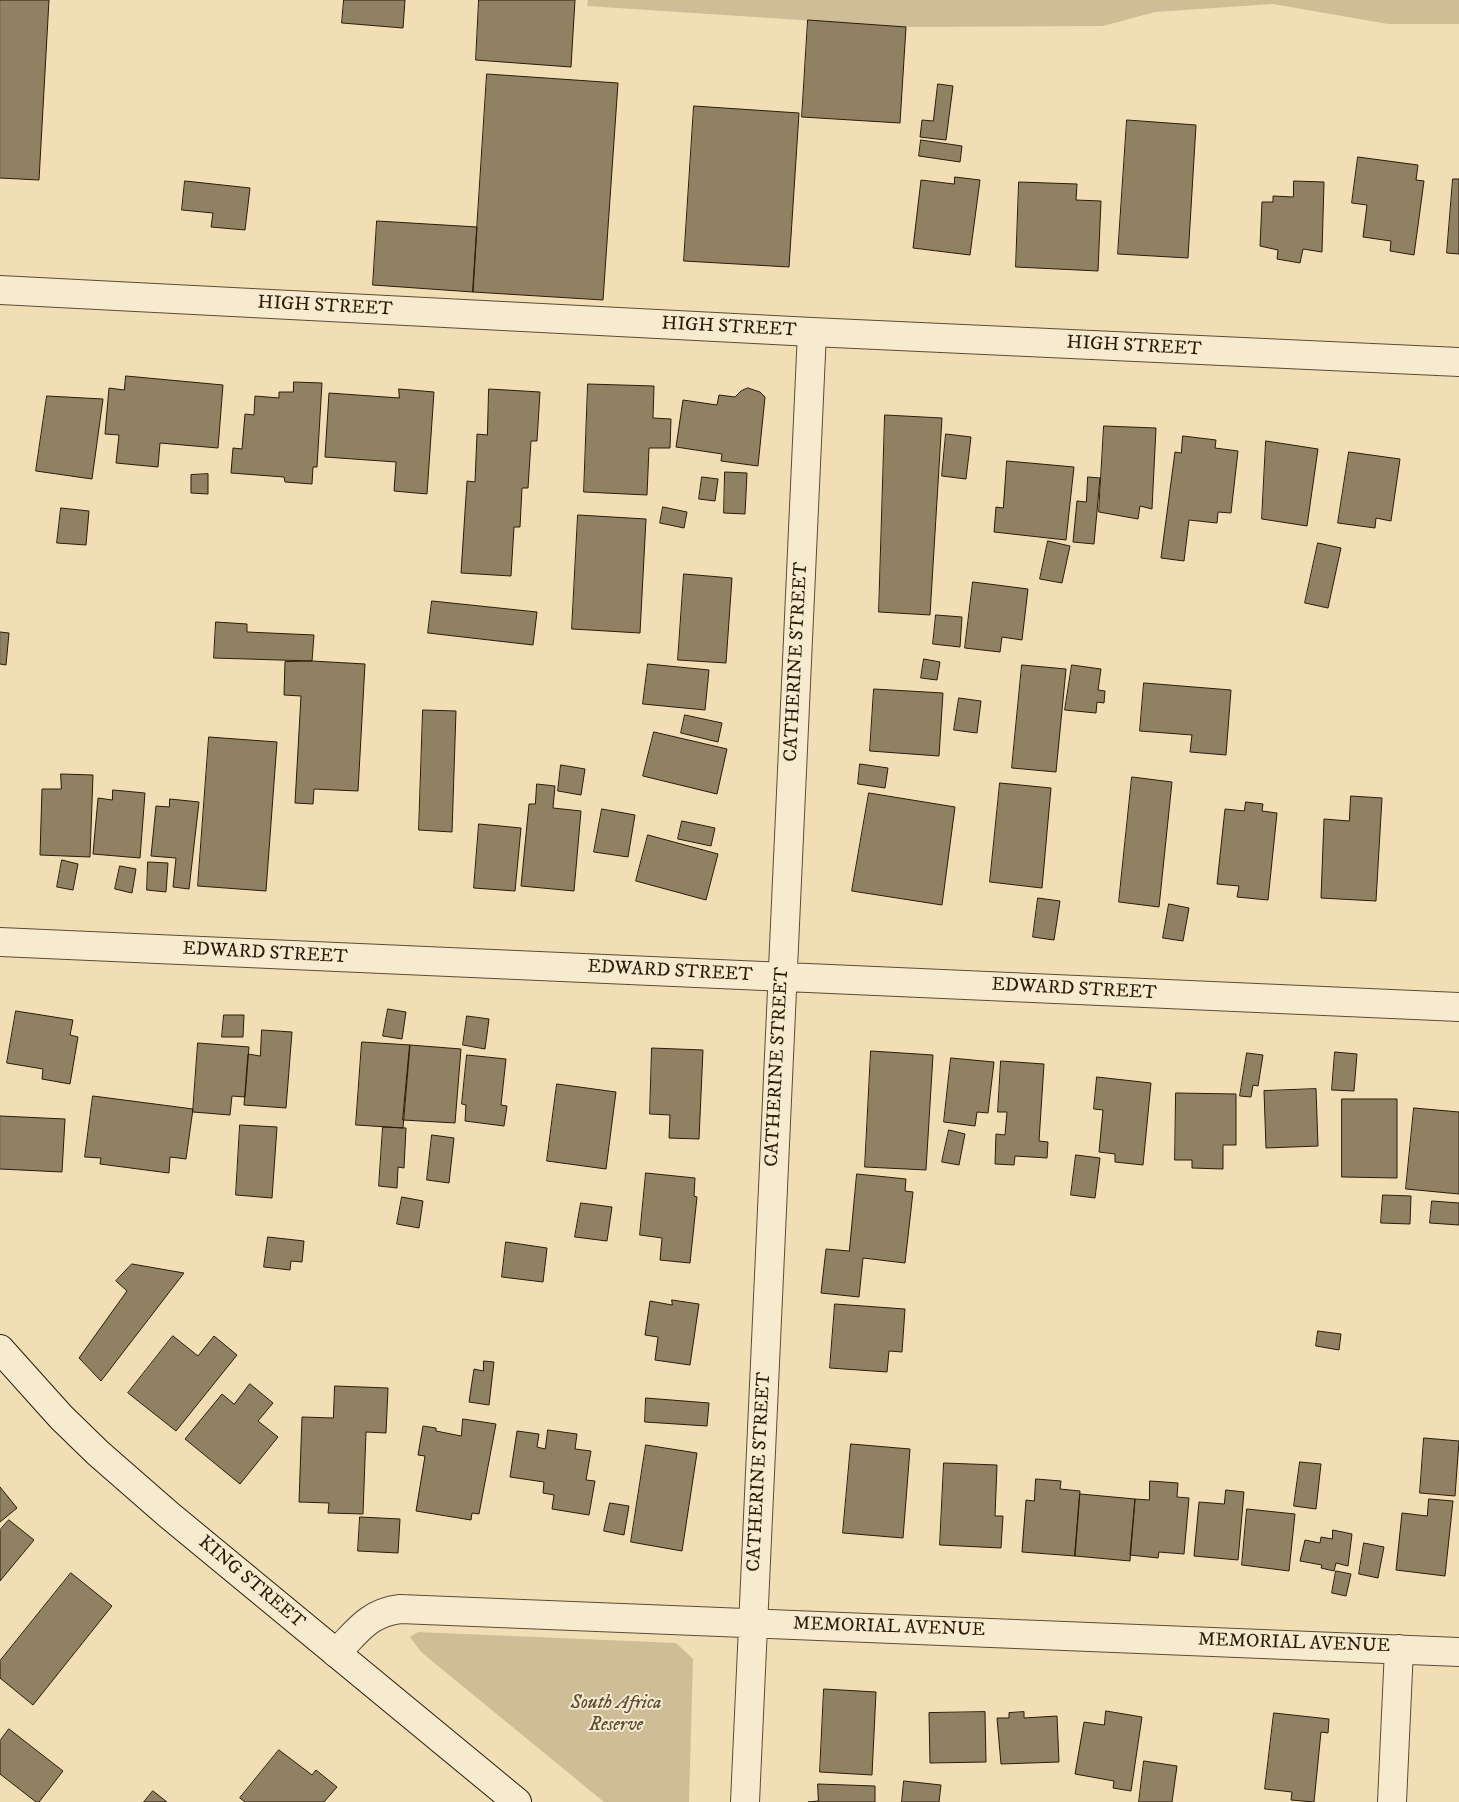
<!DOCTYPE html>
<html>
<head>
<meta charset="utf-8">
<style>
  body { margin:0 }
  canvas { display:block; background:#f1deb5 }
</style>
</head>
<body>
<canvas width="1459" height="1802"></canvas>
<script>
const context = document.querySelector('canvas').getContext('2d');
context.lineJoin = 'round';
function paint(path, color) {
  context.fillStyle = color;
  context.fill(path, 'evenodd');
}
function stroke(path, color, width, dash) {
  context.strokeStyle = color;
  context.lineWidth = width;
  context.lineCap = dash ? 'butt' : 'round';
  context.setLineDash(dash || []);
  context.stroke(path);
}
function label(font, color, halo, rows, align = 'center') {
  context.font = font + ' "IM FELL DW Pica",serif';
  context.lineWidth = 4;
  context.setLineDash([]);
  context.textBaseline = 'middle';
  context.strokeStyle = halo;
  context.fillStyle = color;
  for (const [text, x, y, turn = 0] of rows) {
    context.save();
    context.translate(x, y);
    context.rotate((+turn || 0) * Math.PI / 180);
    context.textAlign = isNaN(turn) ? turn : align;
    if (halo) context.strokeText(text, 0, 0);
    context.fillText(text, 0, 0);
    context.restore();
  }
}
paint(new Path2D(`
  M588,0H1459V24H1388L1273,4L1155,12L1103,26L906,27L587,6Z
  M418,1632L676,1643L693,1659L689,1802H604L421,1652L410,1637Z`), '#cfbd98');
const building = new Path2D(`
  M0,0H49L39,180L0,178Z
  M344,0H405L403,28L342,23Z
  M479,0H575L571,67L476,60Z
  M808,20L906,27L900,123L802,117Z
  M487,74L618,83L603,300L473,292Z
  M938,84L953,86L946,140L920,137L922,120L933,121Z
  M694,106L799,113L789,267L684,261Z
  M1127,120L1196,125L1188,258L1118,254Z
  M921,140L962,146L960,162L919,156Z
  M1358,157L1418,165L1416,180L1424,181L1414,255L1390,251L1391,241L1363,237L1367,205L1352,203Z
  M955,177L980,180L970,255L913,248L921,180L954,184Z
  M1453,179H1459V254L1447,253Z
  M185,181L250,188L245,230L211,227L213,213L182,210Z
  M1294,181L1324,182L1322,252L1303,249L1300,263L1277,259L1278,250L1260,246L1262,202H1273V196L1293,197Z
  M1019,182L1077,184L1076,200L1101,201L1098,271L1016,267Z
  M377,221L477,227L473,292L373,285Z
  M126,376L223,385L218,448L160,443L158,467L116,463L119,435L105,434L109,388L124,390Z
  M294,382L322,383L317,467H313L312,484L285,482L284,477L231,473L233,448L242,449L245,414L254,415L255,396L279,398V392H293Z
  M588,384L654,386L653,418L671,419L670,448H649L647,495L584,492Z
  M748,388L760,392L765,397L758,466L721,461L722,454L676,447L683,400L717,405L719,395L735,397L741,391Z
  M399,389L434,392L427,494L394,491L396,462L325,457L329,393L399,398Z
  M489,389L540,392L537,441H531L528,488H522L520,527H514L511,576L461,573L467,481L475,482L477,434L487,435Z
  M47,396L103,399L92,479L36,471Z
  M885,415L942,418L930,615L879,612Z
  M1104,426L1156,428L1152,509L1140,506L1138,519L1099,512Z
  M946,434L971,437L966,479L942,476Z
  M1183,436L1216,440L1215,448L1238,451L1231,513L1218,512L1217,523L1189,520L1184,561L1161,558L1175,452L1181,453Z
  M1266,441L1318,449L1307,526L1262,519Z
  M1349,452L1400,459L1391,521L1376,518L1375,528L1338,523Z
  M1007,461L1074,467L1066,540L994,532L996,507L1003,508Z
  M725,472L747,473L745,514L724,513Z
  M208,474V494L191,493V475Z
  M702,477L718,479L715,501L699,499Z
  M1088,477L1100,478L1094,544L1073,542L1077,501L1086,502Z
  M663,507L687,512L684,528L660,523Z
  M61,508L89,511L86,545L57,543Z
  M578,515L646,519L640,633L572,629Z
  M1048,541L1070,546L1062,583L1040,579Z
  M1318,543L1341,548L1328,608L1305,603Z
  M684,574L732,578L726,663L678,660Z
  M973,582L1028,589L1022,640L1002,637L1000,652L965,648Z
  M432,601L537,612L533,645L428,633Z
  M936,615L962,617L960,647L933,644Z
  M216,622L247,624V632L314,635L312,661L214,658Z
  M0,632L9,633L6,665L0,664Z
  M924,659L940,662L937,680L921,678Z
  M312,661L365,664L358,791L314,789L313,804L295,803L301,696L284,695L285,662Z
  M648,664L709,670L705,710L643,704Z
  M1022,665L1066,669L1056,772L1012,768Z
  M1072,665L1101,669L1098,690L1105,691L1104,703L1097,702L1096,713L1065,710Z
  M1144,683L1231,690L1226,755L1190,752L1192,735L1140,731Z
  M874,689L943,693L939,756L870,751Z
  M959,698L981,701L977,733L954,730Z
  M423,710L456,711L452,832L419,830Z
  M685,715L722,723L718,742L681,733Z
  M654,732L727,749L717,794L643,776Z
  M209,737L277,742L266,891L198,886Z
  M860,764L888,768L885,788L858,784Z
  M561,765L585,769L581,795L558,791Z
  M61,774L93,775L90,857L40,855L42,789H61Z
  M1132,777L1172,782L1159,907L1119,902Z
  M1000,783L1051,788L1042,888L990,882Z
  M537,784L555,786L553,808L581,811L574,891L521,886L529,804H535Z
  M113,790L145,793L140,858L93,854L98,798L112,800Z
  M869,793L955,807L942,905L852,891Z
  M1351,796L1382,798L1376,901L1321,898L1324,819L1349,821Z
  M170,799L199,802L189,889L173,887L176,858L151,856L156,806L169,807Z
  M1246,802L1263,804L1262,811L1277,813L1268,900L1237,897L1239,886L1217,884L1225,809L1244,811Z
  M602,809L635,815L628,857L594,852Z
  M682,821L715,828L711,846L678,839Z
  M479,824L521,828L515,891L474,888Z
  M648,835L718,854L706,900L636,881Z
  M62,860L78,864L73,890L57,887Z
  M148,862L168,863L166,892L147,890Z
  M120,866L136,869L132,893L115,889Z
  M1038,898L1060,901L1054,940L1033,937Z
  M1169,904L1189,908L1183,941L1163,938Z
  M388,1009L406,1012L402,1039L383,1036Z
  M16,1011L73,1020L70,1035L78,1037L70,1084L42,1079L43,1069L7,1063Z
  M224,1015H244L243,1037H222Z
  M467,1016L489,1019L485,1049L463,1045Z
  M262,1030L292,1032L286,1108L244,1105L248,1054L260,1056Z
  M362,1042L410,1045L403,1128L356,1125Z
  M198,1043L249,1047L245,1097L232,1096L230,1115L193,1112Z
  M410,1045L461,1049L455,1123L403,1120Z
  M652,1048L703,1050L699,1139L669,1138L670,1115L650,1114Z
  M871,1051L933,1055L926,1170L865,1167Z
  M1335,1052L1357,1054L1354,1091L1332,1090Z
  M1247,1053L1263,1055L1258,1086L1253,1085L1251,1097L1240,1096Z
  M467,1055L506,1059L501,1105L507,1106L504,1126L465,1121L466,1105L462,1104Z
  M951,1058L994,1062L988,1113L977,1112L975,1126L944,1122Z
  M1001,1061L1044,1064L1039,1141L1048,1142L1047,1158L1015,1156L1014,1165L995,1164L996,1134L1005,1135L1007,1112H998Z
  M1097,1077L1151,1083L1143,1165L1115,1162V1154L1099,1152L1103,1110L1094,1109Z
  M557,1084L616,1092L606,1169L547,1161Z
  M1316,1089L1318,1146L1266,1148L1264,1091Z
  M1176,1093L1236,1094V1145H1223V1169L1192,1168V1160H1175Z
  M93,1096L193,1109L186,1159L170,1157L169,1173L100,1164L101,1158L85,1157Z
  M1342,1099H1397V1178L1342,1177Z
  M1414,1108L1459,1112V1194L1406,1189Z
  M0,1116L65,1119L62,1172L0,1169Z
  M240,1125L277,1127L272,1198L236,1195Z
  M383,1127L406,1128L404,1168L398,1167L397,1188L379,1186Z
  M949,1130L965,1134L959,1165L942,1162Z
  M432,1135L454,1138L449,1183L427,1180Z
  M1076,1155L1100,1158L1095,1198L1071,1195Z
  M646,1173L695,1178L694,1196L697,1197L690,1263L660,1260L662,1238L640,1235Z
  M857,1174L906,1179L905,1191L913,1192L905,1263L863,1258L859,1297L821,1293L826,1249L849,1251Z
  M1383,1195L1411,1196L1410,1224L1381,1223Z
  M402,1197L423,1201L419,1228L397,1224Z
  M1432,1201L1459,1203V1225L1430,1223Z
  M581,1203L612,1207L607,1241L575,1237Z
  M268,1237L304,1241L302,1262L291,1261L290,1270L264,1267Z
  M506,1242L547,1248L543,1282L502,1277Z
  M132,1264L184,1273L101,1381L79,1358L127,1291L116,1281Z
  M672,1300L699,1304L690,1365L655,1360L658,1337L645,1335L650,1301L672,1305Z
  M835,1304L905,1309L902,1352L889,1351L887,1372L830,1368Z
  M1318,1331L1341,1334L1339,1350L1316,1346Z
  M173,1336L198,1356L214,1336L237,1355L176,1431L128,1393Z
  M484,1361L494,1362L489,1405L469,1402L474,1369L483,1371Z
  M250,1384L273,1403L258,1421L278,1437L240,1484L185,1439L222,1394L234,1404Z
  M335,1386L388,1388L386,1433L366,1432L363,1514L328,1513L329,1503L299,1502L302,1417L333,1418Z
  M646,1398L709,1403L707,1426L645,1422Z
  M463,1419L496,1424L479,1514L472,1513L471,1520L416,1511L425,1456L418,1455L423,1426L436,1428V1431L461,1436Z
  M548,1430L577,1434L575,1449L591,1451L586,1480L595,1481L589,1515L552,1509L554,1495L543,1493L544,1482L510,1477L517,1431L539,1434L537,1447L545,1449Z
  M1424,1438L1459,1441L1455,1496L1420,1493Z
  M851,1444L910,1449L903,1538L843,1533Z
  M646,1445L697,1453L682,1551L631,1542Z
  M1300,1462L1321,1464L1316,1509L1294,1506Z
  M944,1463L997,1465L995,1516H1003L1001,1548L940,1545Z
  M1036,1479L1061,1481L1060,1489L1080,1491L1075,1556L1022,1552L1026,1500L1034,1501Z
  M1150,1481L1178,1483L1177,1497L1189,1498L1184,1554L1159,1552L1158,1558L1130,1555L1135,1499L1149,1500Z
  M0,1487L17,1508L0,1522Z
  M1226,1490L1244,1492L1238,1560L1194,1556L1199,1502L1224,1504Z
  M1080,1494L1135,1499L1130,1561L1075,1556Z
  M1429,1499L1453,1501L1445,1576L1396,1570L1402,1513L1427,1516Z
  M610,1503L629,1506L624,1535L604,1531Z
  M1247,1509L1295,1514L1289,1571L1242,1565Z
  M360,1517L400,1519L398,1553L358,1551Z
  M9,1520L34,1540L0,1581V1530Z
  M1333,1530L1352,1534L1348,1566L1336,1563L1334,1571L1321,1568L1322,1565L1300,1561L1305,1540L1320,1543L1321,1537L1332,1539Z
  M1364,1543L1384,1547L1378,1578L1359,1574Z
  M1336,1571L1351,1574L1346,1596L1332,1593Z
  M71,1573L112,1606L33,1705L0,1678V1661Z
  M824,1689L876,1692L872,1775L820,1772Z
  M1106,1711L1142,1717L1131,1791L1113,1788L1114,1781L1075,1774L1084,1722L1104,1725Z
  M985,1712L986,1762L930,1763L929,1713Z
  M1024,1712V1718L1057,1716L1059,1762L1001,1764L997,1718H1009V1713Z
  M1274,1713L1329,1719L1328,1733L1321,1732L1314,1802L1291,1800L1292,1792L1265,1789Z
  M9,1729L63,1771L39,1802H36L0,1774V1741Z
  M279,1750L312,1775L316,1770L337,1787L324,1802H245L240,1798Z
  M1144,1761L1177,1766L1172,1802H1139Z
  M904,1781L941,1785L939,1802H902Z
  M818,1784L875,1786V1802H808L818,1801Z
  M153,1791L167,1802H144Z`);
paint(building, '#918163');
stroke(building, '#2a1c0a', 1);
const minor = new Path2D(`
  M0,942L1459,1007
  M336,1653C357,1632 368,1613 400,1609L1459,1652
  M745,1802L812,332
  M1392,1802L1399,1649`);
const tertiary = new Path2D(`
  M0,290L812,332L1459,362`);
const secondary = new Path2D(`
  M0,1349L61,1417L98,1453L169,1515L517,1802`);
stroke(minor, '#5c4c35', 30);
stroke(tertiary, '#5c4c35', 30);
stroke(secondary, '#2a1c0a', 30);
stroke(minor, '#f6eacf', 28);
stroke(tertiary, '#f6eacf', 28);
stroke(secondary, '#f6eacf', 28);
label('19px', '#2a1c0a', '#f6eacf', [
  ["HIGH STREET",325,307,3],
  ["HIGH STREET",729,328,3],
  ["HIGH STREET",1134,347,3],
  ["CATHERINE STREET",797,662,-87],
  ["EDWARD STREET",265,954,3],
  ["EDWARD STREET",670,972,3],
  ["EDWARD STREET",1074,990,3],
  ["CATHERINE STREET",778,1067,-87],
  ["CATHERINE STREET",760,1472,-87],
  ["KING STREET",251,1583,40],
  ["MEMORIAL AVENUE",889,1628,2],
  ["MEMORIAL AVENUE",1294,1644,2]
]);
label('italic 19px', '#5c4c35', '#f6eacf', [
  ["South Africa",616,1704],
  ["Reserve",616,1726]
]);
</script>
</body>
</html>
